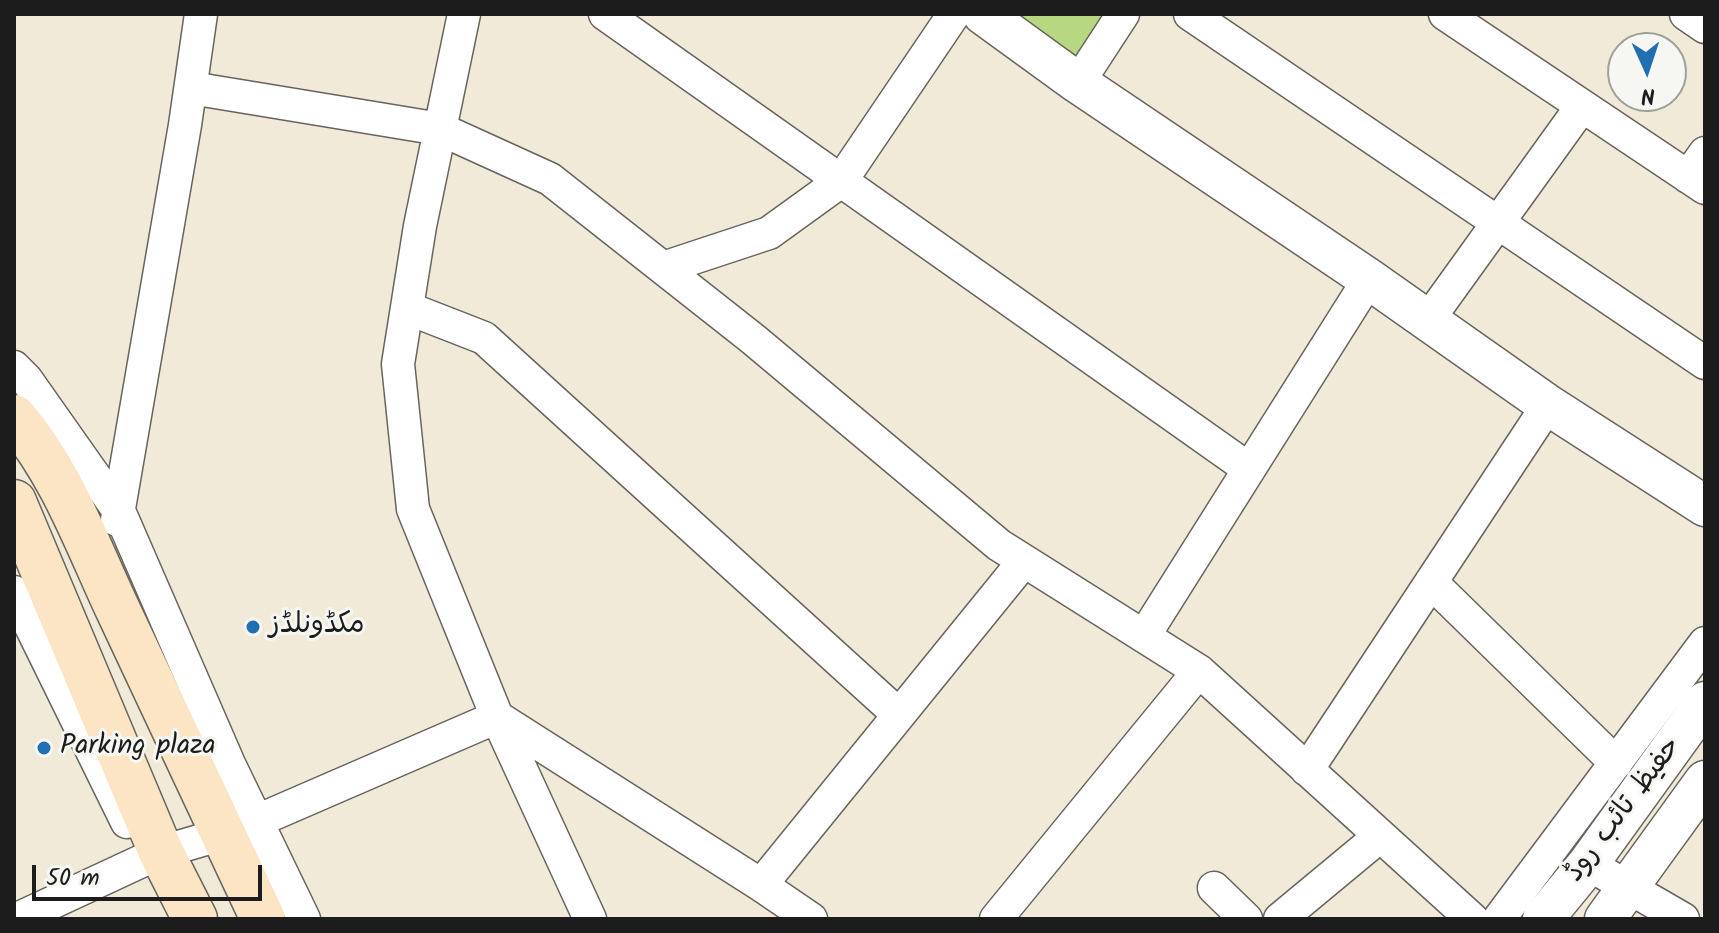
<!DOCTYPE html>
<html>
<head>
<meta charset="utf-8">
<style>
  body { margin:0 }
  #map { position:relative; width:1719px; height:933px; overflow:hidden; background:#f1ead8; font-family:Kalam,sans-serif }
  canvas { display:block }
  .frame { position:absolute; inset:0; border:16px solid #1c1c1c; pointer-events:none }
  .north { position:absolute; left:1607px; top:32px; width:80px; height:80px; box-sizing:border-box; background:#f6f6f2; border:2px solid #9f9f9c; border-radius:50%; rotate:177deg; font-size:22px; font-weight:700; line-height:32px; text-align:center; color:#1c1c1c }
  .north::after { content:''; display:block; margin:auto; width:28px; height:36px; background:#1f6fb2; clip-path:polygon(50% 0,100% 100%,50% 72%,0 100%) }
  .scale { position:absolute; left:32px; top:865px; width:230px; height:36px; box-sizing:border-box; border:4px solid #1c1c1c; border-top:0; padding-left:10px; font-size:24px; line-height:28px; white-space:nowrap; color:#1c1c1c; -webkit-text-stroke:6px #f6f6f2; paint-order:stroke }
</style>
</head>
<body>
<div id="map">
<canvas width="1719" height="933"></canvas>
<div class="frame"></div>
<div class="north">N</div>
<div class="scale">50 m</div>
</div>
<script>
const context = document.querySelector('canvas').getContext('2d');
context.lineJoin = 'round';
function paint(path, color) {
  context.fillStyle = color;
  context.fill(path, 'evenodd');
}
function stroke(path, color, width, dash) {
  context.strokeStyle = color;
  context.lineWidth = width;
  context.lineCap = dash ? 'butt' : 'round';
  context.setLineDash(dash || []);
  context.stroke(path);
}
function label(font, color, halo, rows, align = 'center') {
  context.font = font + ' Kalam,"Playpen Sans Arabic",sans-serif';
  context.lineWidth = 6;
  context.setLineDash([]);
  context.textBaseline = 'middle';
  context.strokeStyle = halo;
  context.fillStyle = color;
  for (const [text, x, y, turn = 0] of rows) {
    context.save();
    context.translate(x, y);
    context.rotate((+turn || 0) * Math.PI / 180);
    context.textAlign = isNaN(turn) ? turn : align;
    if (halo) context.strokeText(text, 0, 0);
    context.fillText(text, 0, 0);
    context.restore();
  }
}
paint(new Path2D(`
  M983,14H1123L1078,83Z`), '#b7d880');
const minor = new Path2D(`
  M464,14L420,226L398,364L413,509L497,717L590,919
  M605,14L1249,469
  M1190,14L1705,363
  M1445,14L1705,188
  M1686,14L1705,27
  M1078,83L1123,14
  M191,88L440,129L550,179L753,339L999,545L1199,671L1472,919
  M1688,177L1705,153
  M663,268L769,233L841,181L954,14
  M407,308L484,338L899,715
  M1428,320L1582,106
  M14,367L26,379L119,511L229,764L304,919
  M117,520L185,125L201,14
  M1431,582L1616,763
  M14,592L127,822
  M1144,636L1369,279
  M1307,770L1548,405
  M1588,864L1683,919
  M761,885L1024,561
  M1214,888L1246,919
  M17,919L161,852L223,834L257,821L497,717L761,885L811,919
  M996,919L1199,671
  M1280,919L1380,836
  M1499,919L1705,643`);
const tertiary = new Path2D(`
  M983,14L1078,83L1369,279L1548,405L1705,506
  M1543,919L1588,864L1705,702
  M1605,919L1705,781`);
const secondary = new Path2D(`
  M14,417C62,473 87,544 118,610C166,713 215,816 263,919
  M14,502L161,852L195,919`);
stroke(minor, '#67645e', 35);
stroke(tertiary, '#67645e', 43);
stroke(secondary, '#67645e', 47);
stroke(minor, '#fff', 32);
stroke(tertiary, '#fff', 40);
stroke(secondary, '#fce5c4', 44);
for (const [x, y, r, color] of [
  [253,627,8,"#1f6fb2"],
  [44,748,8,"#1f6fb2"]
]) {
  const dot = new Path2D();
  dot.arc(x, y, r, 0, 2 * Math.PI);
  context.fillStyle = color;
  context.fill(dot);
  stroke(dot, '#f6f6f2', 3);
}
label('28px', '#1c1c1c', '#f6f6f2', [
  ["مکڈونلڈز",269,627],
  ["Parking plaza",60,748]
], 'left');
label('28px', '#1c1c1c', '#f6f6f2', [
  ["حفیظ تائب روڈ",1625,811,-53]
]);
</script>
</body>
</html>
